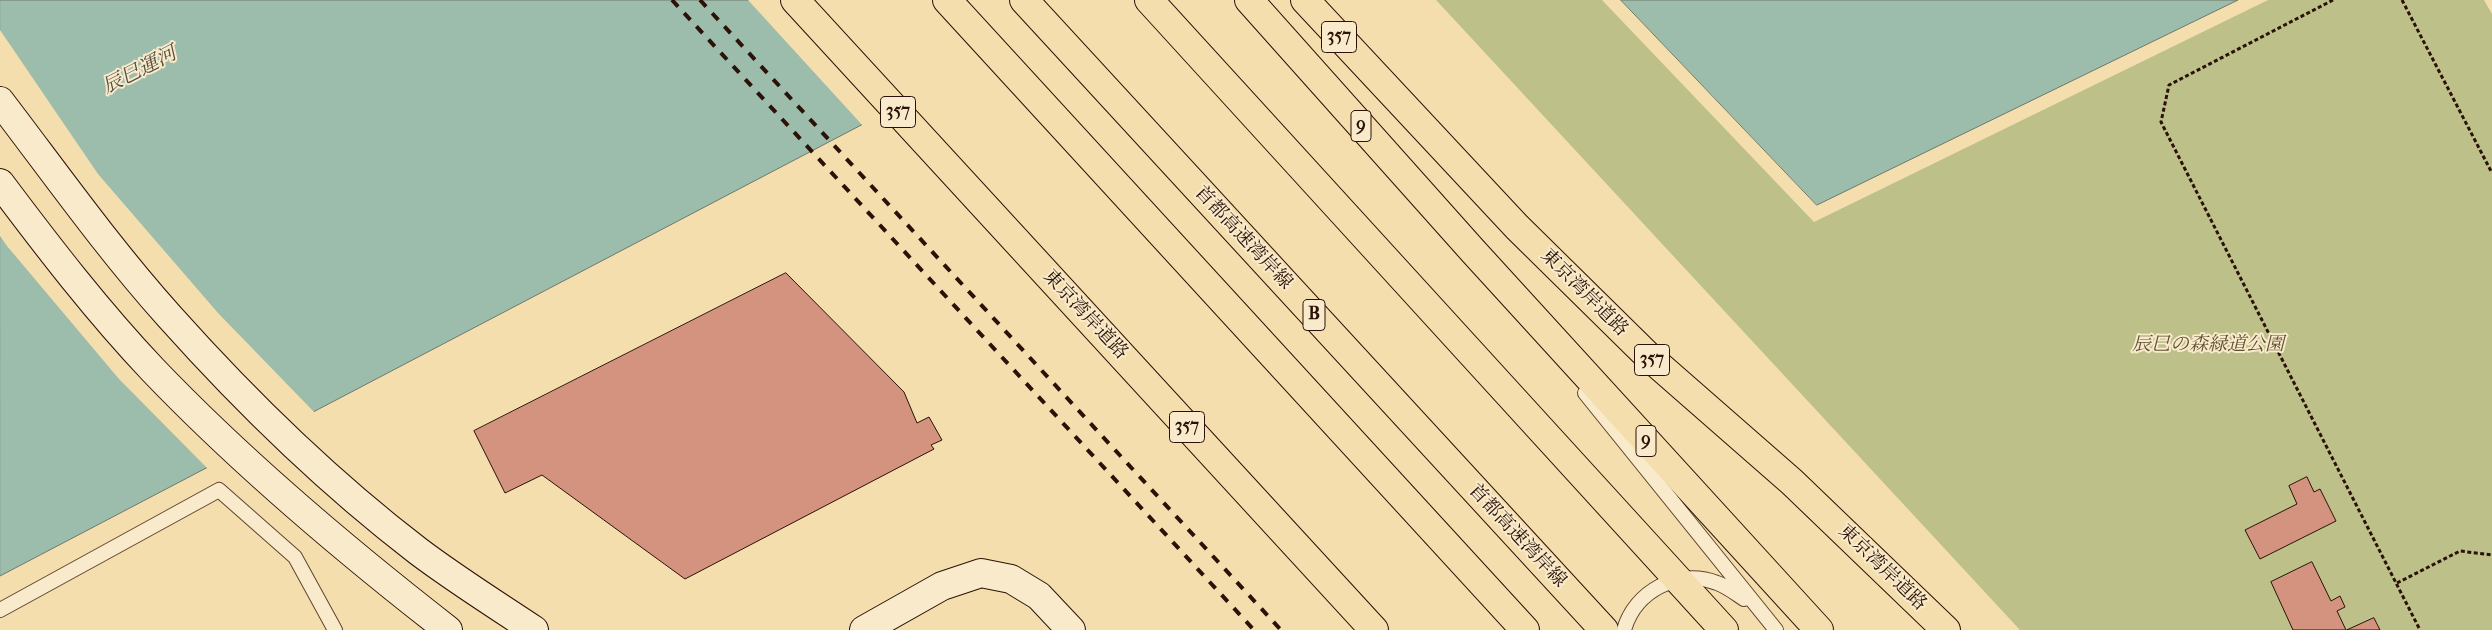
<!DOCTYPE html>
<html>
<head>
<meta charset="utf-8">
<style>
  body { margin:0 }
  canvas { display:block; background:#f5dead }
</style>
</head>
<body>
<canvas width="2492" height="630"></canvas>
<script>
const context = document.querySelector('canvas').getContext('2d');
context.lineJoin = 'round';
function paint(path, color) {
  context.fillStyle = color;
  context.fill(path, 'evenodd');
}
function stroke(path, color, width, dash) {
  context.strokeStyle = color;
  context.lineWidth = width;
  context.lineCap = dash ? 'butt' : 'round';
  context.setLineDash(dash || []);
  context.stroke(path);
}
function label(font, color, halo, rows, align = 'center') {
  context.font = font + ' "IM FELL French Canon","Noto Serif JP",serif';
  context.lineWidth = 4;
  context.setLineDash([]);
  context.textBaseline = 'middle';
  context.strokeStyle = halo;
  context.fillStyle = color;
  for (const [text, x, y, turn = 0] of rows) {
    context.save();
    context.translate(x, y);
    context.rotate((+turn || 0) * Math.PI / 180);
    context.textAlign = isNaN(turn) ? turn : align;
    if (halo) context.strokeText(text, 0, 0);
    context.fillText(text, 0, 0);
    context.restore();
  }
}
paint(new Path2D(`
  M1436,0H1602L1814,222L2268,0H2484L2492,14V630H2020Z`), '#bdc189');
const water = new Path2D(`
  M0,0H1100L0,576Z
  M1621,0H2238L1817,205Z`);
paint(water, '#9cbcac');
stroke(water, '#6f786a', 1);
paint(new Path2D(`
  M748,0H1103L864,127Z
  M0,30L98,174L218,313L316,414L209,470L119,379L7,246L0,236Z`), '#f5dead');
const building = new Path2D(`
  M786,273L904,392L917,423L929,417L942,440L931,445L934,449L685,579L542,475L505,493L474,431Z
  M2307,477L2314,492L2320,489L2336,521L2260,559L2245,530L2297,504L2289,486Z
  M2312,562L2331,601L2340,596L2345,607L2337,611L2346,630H2293L2271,582Z
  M2374,618L2380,630H2347Z`);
paint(building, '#d4937f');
stroke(building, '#2b1107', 1);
const lane = new Path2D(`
  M1585,393L1776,630
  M0,610L219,490L295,557L335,630
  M1624,630C1635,591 1678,568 1717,583C1726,586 1735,593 1744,599`);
const secondary = new Path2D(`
  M0,101C55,173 108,248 169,316C244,400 328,482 418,551C455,579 495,604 534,630
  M0,183C48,247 98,312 153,370C243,464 345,550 448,630
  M864,630L942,586L981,573L1011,579L1039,596L1071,630`);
const highway = new Path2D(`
  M795,0L1374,630
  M947,0L1525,630
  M1024,0L1604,630
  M1149,0L1724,630
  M1249,0L1473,251L1819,630
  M1305,0L1517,227L1648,356L1792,482L1946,630`);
stroke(lane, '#5e4430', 16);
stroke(secondary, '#2b1107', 30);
stroke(highway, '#2b1107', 30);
stroke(new Path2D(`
  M2333,0L2169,85L2161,122L2420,630
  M2402,0L2492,173
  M2397,583L2460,551L2492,555`), '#2b1107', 3, [4, 2.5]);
stroke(lane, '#f8eaca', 14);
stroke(secondary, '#f8eaca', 28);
stroke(highway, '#f5dead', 28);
stroke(new Path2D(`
  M672,0L1254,630
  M700,0L1281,630`), '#2b1107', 4, [9, 9]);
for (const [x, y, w] of [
  [1339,37,35],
  [898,112,35],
  [1361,126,20],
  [1314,315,22],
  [1652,360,35],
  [1187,427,35],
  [1646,441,20]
]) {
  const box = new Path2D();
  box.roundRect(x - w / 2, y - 15.5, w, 31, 4);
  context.fillStyle = '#f8eaca';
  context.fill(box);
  stroke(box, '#2b1107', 1);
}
label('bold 18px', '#2b1107', null, [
  ["357",1339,37],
  ["357",898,112],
  ["9",1361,126],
  ["B",1314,315],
  ["357",1652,360],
  ["357",1187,427],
  ["9",1646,441]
]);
label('19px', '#2b1107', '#f8eaca', [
  ["首都高速湾岸線",1243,238,47],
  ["東京湾岸道路",1584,293,45],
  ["東京湾岸道路",1085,315,47],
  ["首都高速湾岸線",1517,536,47],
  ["東京湾岸道路",1882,568,44]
]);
label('italic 19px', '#5e4f34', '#f8eaca', [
  ["辰巳の森緑道公園",2208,345]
]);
label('italic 20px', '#534d41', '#f8eaca', [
  ["辰巳運河",140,71,-27]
]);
</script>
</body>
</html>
